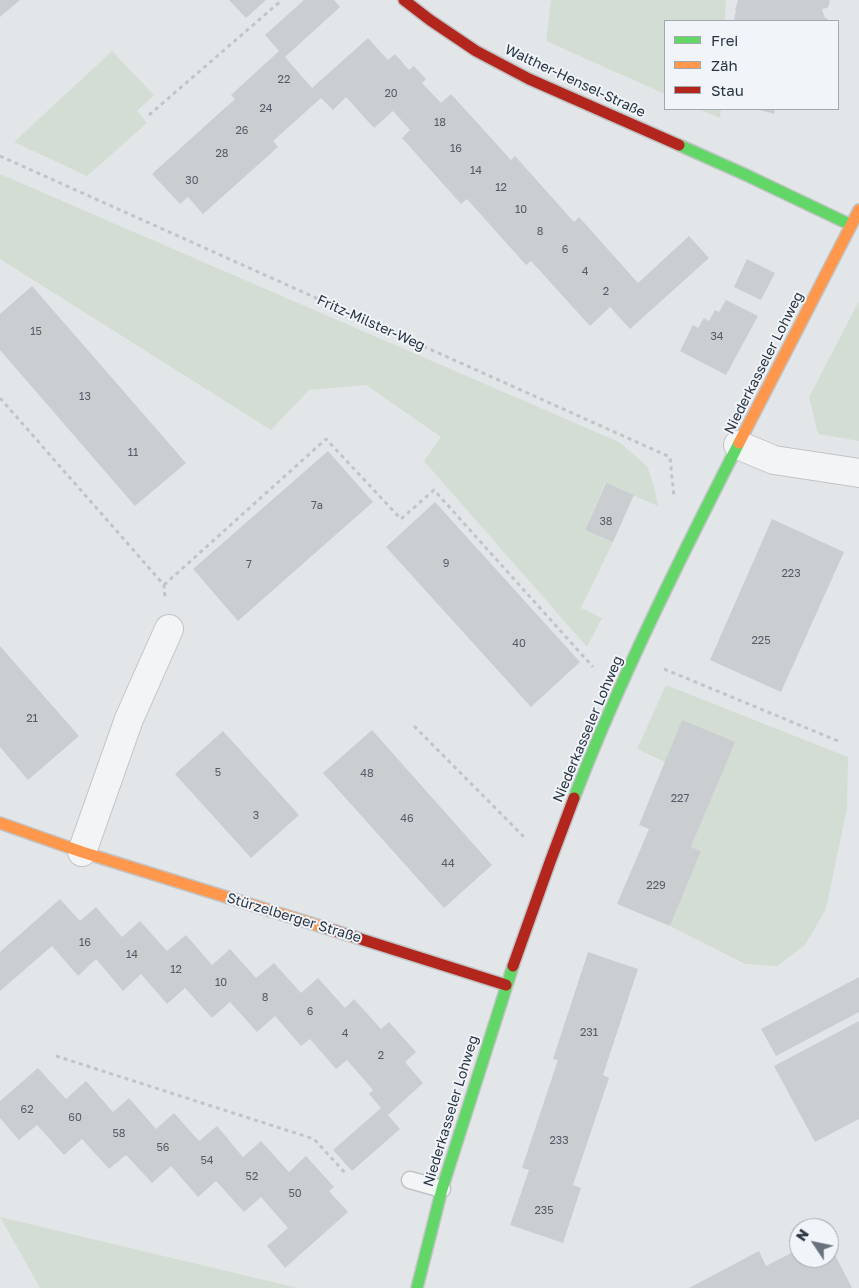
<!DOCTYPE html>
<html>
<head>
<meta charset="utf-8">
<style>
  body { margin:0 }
  #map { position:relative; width:859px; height:1288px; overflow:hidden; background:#e3e6e8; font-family:"Golos Text",sans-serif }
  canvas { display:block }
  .legend { position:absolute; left:664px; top:20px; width:175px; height:90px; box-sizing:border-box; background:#f1f4f8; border:1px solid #a1a8b0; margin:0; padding:6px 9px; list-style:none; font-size:15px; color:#293543 }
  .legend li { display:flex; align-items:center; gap:10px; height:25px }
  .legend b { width:25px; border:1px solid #a1a8b0 }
  .north { position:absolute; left:789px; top:1218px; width:50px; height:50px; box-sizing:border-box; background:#f1f4f8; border:1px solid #a1a8b0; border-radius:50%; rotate:304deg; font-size:14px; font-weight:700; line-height:20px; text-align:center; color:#293543 }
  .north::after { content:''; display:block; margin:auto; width:18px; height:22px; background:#6a737d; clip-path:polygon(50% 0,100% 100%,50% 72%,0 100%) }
</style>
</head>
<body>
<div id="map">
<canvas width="859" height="1288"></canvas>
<ul class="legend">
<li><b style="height:6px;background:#63d668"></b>Frei</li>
<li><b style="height:6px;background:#ff974d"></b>Zäh</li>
<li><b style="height:6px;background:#b3261e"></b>Stau</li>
</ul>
<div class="north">N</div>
</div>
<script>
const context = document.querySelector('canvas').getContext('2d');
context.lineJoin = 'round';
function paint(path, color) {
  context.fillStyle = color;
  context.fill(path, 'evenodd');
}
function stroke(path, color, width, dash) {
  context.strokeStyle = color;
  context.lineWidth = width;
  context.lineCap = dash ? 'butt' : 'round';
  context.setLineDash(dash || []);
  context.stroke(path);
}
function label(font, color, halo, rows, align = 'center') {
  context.font = font + ' "Golos Text",sans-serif';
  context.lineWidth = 4;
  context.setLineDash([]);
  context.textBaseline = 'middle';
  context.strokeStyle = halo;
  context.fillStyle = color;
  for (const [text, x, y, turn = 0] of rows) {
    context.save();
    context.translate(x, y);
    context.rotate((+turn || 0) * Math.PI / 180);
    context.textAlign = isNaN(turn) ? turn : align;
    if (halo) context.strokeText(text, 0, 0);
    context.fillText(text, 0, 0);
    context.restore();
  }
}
paint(new Path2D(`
  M551,0H726L725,21H665V94L546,41Z
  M112,51L154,95L137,111L147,123L87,176L14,142Z
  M698,109H721L720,118Z
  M0,174L619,442L647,466L654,486L658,506L605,483L585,530L613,542L581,608L602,618L587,647L424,461L441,437L366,385L309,390L271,430L0,259Z
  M859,301V441L818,434L809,397Z
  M666,685L848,757L847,808L826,909L805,945L777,966L745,964L670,926L701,851L691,847L734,742L665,762L637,749Z
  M0,1217L298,1288H40Z`), '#d4ddd3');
paint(new Path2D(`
  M0,0H20L0,17Z
  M229,0H266L246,18Z
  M304,0H334L340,7L285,57L312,88L368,38L388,60L395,54L409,70L414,66L426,79L422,83L441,103L451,94L511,160L515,156L574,222L579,217L638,283L689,236L709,258L630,329L610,307L590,326L531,261L526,265L467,199L461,204L402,138L410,130L393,111L374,128L346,97L333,110L321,98L273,141L278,147L203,214L188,197L180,204L152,174L226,107L235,99L231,95L279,51L265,35Z
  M738,0H829L830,3L827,8L822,9L825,18H827L828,21H734L736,10H735Z
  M756,109H775L774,114Z
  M747,259L775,273L761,300L734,287Z
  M32,286L186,463L135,506L0,350V314Z
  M726,300L758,316L726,375L680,351L693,325L698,328L704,318L709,321L715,310L719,312Z
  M328,451L373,502L238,621L193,569Z
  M606,483L634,495L613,542L585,530Z
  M435,502L580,662L531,707L386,547Z
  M772,519L844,552L781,692L710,660Z
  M0,646L79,736L28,780L0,747Z
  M682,720L735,742L691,847L701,851L670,926L617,904L649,829L639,825Z
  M372,730L492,865L444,908L323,773Z
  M223,731L299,815L251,858L175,774Z
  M60,899L80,921L96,907L122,937L140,921L167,951L186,935L212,965L230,949L256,978L274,963L301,993L318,978L345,1008L354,999L381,1029L389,1022L416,1052L405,1062L423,1083L388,1115L400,1129L352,1171L333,1150L381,1108L369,1094L373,1090L347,1060L336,1069L310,1039L301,1046L275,1016L257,1032L230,1002L212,1018L185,988L167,1004L141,974L123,991L96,959L78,976L52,946L0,991V952Z
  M588,952L638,969L603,1075L609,1078L573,1185L581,1188L563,1243L510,1225L529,1170L522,1168L558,1060L553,1059Z
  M859,977V1012L776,1056L761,1029Z
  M859,1021V1119L815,1142L774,1066Z
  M38,1068L66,1099L86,1081L113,1112L129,1098L156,1129L174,1113L199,1141L217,1126L243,1157L261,1141L289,1172L306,1156L334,1187L329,1191L348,1212L285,1268L267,1246L288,1228L261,1197L244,1212L216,1181L198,1197L171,1166L152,1183L126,1155L109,1169L82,1139L64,1155L37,1125L19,1140L0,1118V1101Z
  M829,1243L852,1288H689L759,1251L766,1266L799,1249V1258H829Z`), '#cbced1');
const lane = new Path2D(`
  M410,1180L442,1189`);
const street = new Path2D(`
  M738,445L774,460L859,473
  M82,852L129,719L169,629`);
const fast = new Path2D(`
  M679,145L744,174L851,225
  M574,798C621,676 680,559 739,443
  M417,1288L442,1189L513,966`);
const slow = new Path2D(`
  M739,443L859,210
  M0,823L82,852L326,928`);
const jam = new Path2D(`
  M404,0L430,20L476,51L529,79L679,145
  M326,928L506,985
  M513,966L550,862L574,798`);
stroke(lane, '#c1c4c6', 19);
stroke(street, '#c1c4c6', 30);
stroke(fast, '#c1c4c6', 14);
stroke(slow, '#c1c4c6', 14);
stroke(jam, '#c1c4c6', 14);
stroke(new Path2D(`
  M149,115L282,0
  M0,156L670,457L674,497
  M0,398L164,585L165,598
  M164,585L326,439L401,519L434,490L593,667
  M664,669L838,741
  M414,726L524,837
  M56,1056L314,1139L347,1175`), '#c2c5c8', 3, [4, 4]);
stroke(lane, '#f2f4f5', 16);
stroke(street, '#f2f4f5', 28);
stroke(fast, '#63d668', 11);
stroke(slow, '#ff974d', 11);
stroke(jam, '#b3261e', 11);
label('11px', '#525c67', null, [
  ["22",284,80],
  ["20",391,94],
  ["24",266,109],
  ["18",440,123],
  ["26",242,131],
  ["16",456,149],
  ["28",222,154],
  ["14",476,171],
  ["30",192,181],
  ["12",501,188],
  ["10",521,210],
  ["8",540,232],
  ["6",565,250],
  ["4",585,272],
  ["2",606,292],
  ["15",36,332],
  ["34",717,337],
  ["13",85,397],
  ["11",133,453],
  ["7a",317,506],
  ["38",606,522],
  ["9",446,564],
  ["7",249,565],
  ["223",791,574],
  ["225",761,641],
  ["40",519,644],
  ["21",32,719],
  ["5",218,773],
  ["48",367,774],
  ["227",680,799],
  ["3",256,816],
  ["46",407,819],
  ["44",448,864],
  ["229",656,886],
  ["16",85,943],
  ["14",132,955],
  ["12",176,970],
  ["10",221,983],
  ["8",265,998],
  ["6",310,1012],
  ["231",589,1033],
  ["4",345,1034],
  ["2",381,1056],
  ["62",27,1110],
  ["60",75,1118],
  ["58",119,1134],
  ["233",559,1141],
  ["56",163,1148],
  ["54",207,1161],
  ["52",252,1177],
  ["50",295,1194],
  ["235",544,1211]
]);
label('14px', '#293543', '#f1f4f8', [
  ["Walther-Hensel-Straße",575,81,25],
  ["Fritz-Milster-Weg",371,323,24],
  ["Niederkasseler Lohweg",764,363,-63],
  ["Niederkasseler Lohweg",588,729,-67],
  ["Stürzelberger Straße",294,918,17],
  ["Niederkasseler Lohweg",451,1111,-73]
]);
</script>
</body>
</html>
